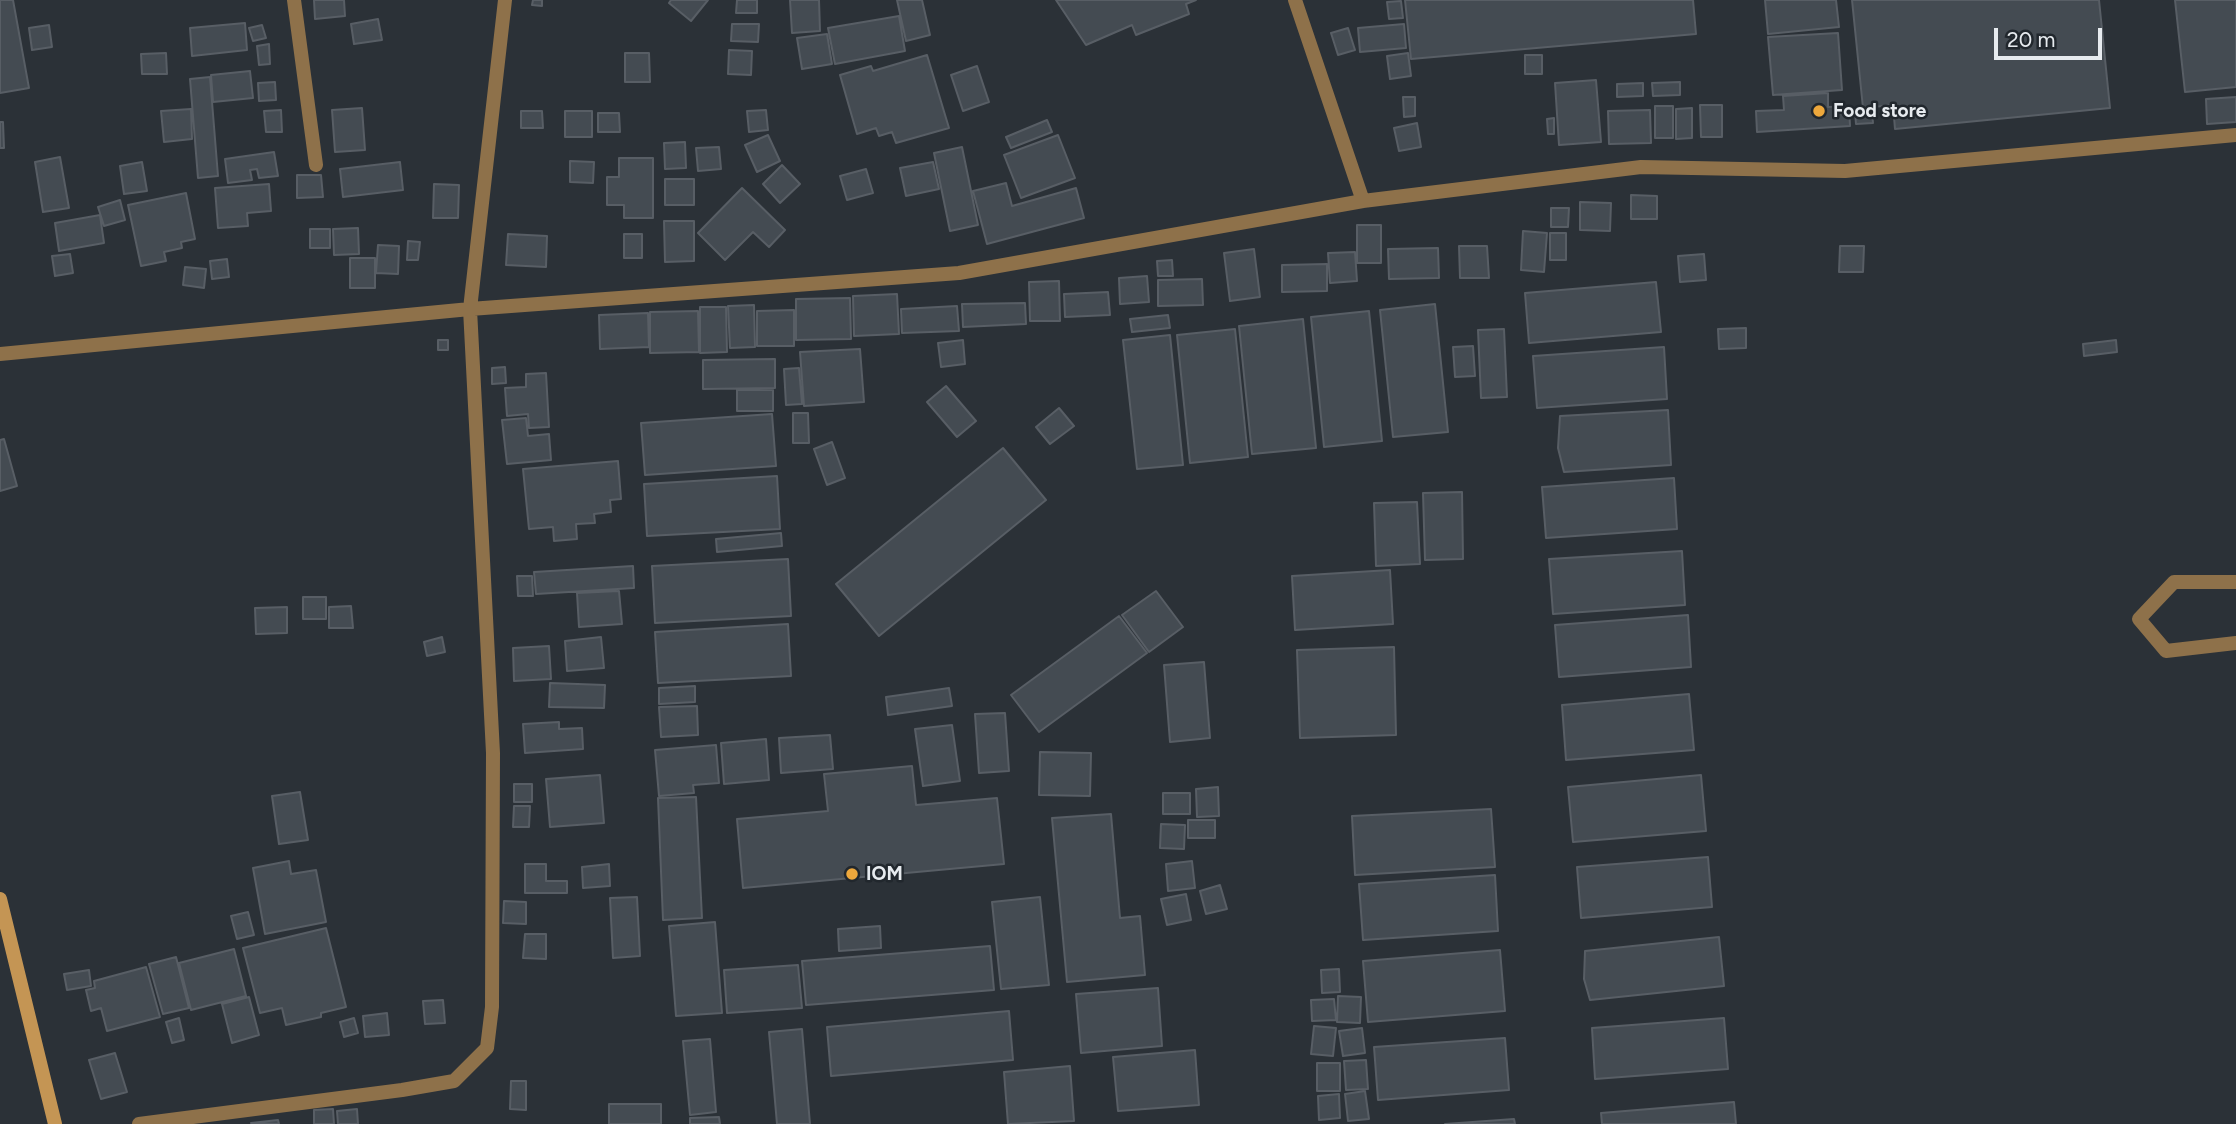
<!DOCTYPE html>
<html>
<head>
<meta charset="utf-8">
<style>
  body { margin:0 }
  #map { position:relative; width:2236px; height:1124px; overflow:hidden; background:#2b3137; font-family:Figtree,sans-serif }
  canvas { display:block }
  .scale { position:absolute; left:1994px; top:28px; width:108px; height:32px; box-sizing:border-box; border:4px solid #e7ebef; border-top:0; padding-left:9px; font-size:21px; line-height:24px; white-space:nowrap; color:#e7ebef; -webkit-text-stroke:5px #21272d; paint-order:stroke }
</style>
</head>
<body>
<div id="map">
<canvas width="2236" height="1124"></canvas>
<div class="scale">20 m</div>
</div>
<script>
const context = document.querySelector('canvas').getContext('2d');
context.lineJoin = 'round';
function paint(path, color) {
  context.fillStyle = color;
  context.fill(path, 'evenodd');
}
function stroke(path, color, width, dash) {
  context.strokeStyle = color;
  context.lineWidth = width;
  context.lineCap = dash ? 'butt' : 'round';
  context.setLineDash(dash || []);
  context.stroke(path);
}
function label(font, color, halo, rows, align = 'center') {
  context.font = font + ' Figtree,sans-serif';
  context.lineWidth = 5;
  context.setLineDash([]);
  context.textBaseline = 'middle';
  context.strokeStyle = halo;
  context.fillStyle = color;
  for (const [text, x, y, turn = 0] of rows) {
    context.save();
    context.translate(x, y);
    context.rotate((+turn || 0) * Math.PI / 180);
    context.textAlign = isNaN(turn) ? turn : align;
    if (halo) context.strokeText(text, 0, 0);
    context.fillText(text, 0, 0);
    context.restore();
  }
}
const building = new Path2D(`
  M0,0H13L29,88L0,93Z
  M314,0H344L345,16L315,19Z
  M533,0H542V6L532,5Z
  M671,0H708L691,21L669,3Z
  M737,0H757V13H736Z
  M790,0H819L820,31L792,33Z
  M897,0H922L930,35L906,41Z
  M1056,0H1196L1186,4L1189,14L1136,35L1132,25L1086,45Z
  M1405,0H1693L1696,34L1411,59Z
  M1765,0H1836L1839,27L1768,34Z
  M1852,0H2099L2110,108L1895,129L1893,105L1863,108Z
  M2175,0H2236V87L2185,92Z
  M1401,1L1403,18L1389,19L1387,2Z
  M899,16L905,51L835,64L828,28Z
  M378,19L382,40L354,44L351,24Z
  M245,23L247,50L192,56L190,28Z
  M732,24H759L758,42L731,41Z
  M1404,24L1406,48L1360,52L1358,28Z
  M49,25L52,47L32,50L29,28Z
  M262,25L266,38L253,41L249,28Z
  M1348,28L1355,50L1338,55L1331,33Z
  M1838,33L1842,90L1773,95L1768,37Z
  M827,34L832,64L802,69L797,38Z
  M269,44L270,64L259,65L257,46Z
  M729,50L752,51L751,75L728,74Z
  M166,53L167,74H142L141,54Z
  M625,53H649L650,82H625Z
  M1408,53L1411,76L1390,79L1387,56Z
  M927,55L949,128L896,143L892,132L879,136L876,128L857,134L840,75L871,66L873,71Z
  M1525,55H1542V74H1525Z
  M977,66L989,102L963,111L951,75Z
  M250,71L253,98L213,102L211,75Z
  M210,77L218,176L198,178L190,79Z
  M1596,80L1601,142L1559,145L1555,83Z
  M275,82L276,100L259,101L258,83Z
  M1680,82V95L1653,96L1652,83Z
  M1643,83V96L1617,97V84Z
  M1828,93V107L1849,106L1850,126L1757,132L1756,111L1784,110L1783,96Z
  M1403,97H1415V116L1404,117Z
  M2236,97V122L2207,124L2206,99Z
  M1700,105H1722V137H1701Z
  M1655,106H1673V138H1655Z
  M362,108L365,150L335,152L332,110Z
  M1692,108V138L1676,139V109Z
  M191,109L192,139L164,142L161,111Z
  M281,110L282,132H266L264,111Z
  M766,110L768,130L749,132L747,111Z
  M1650,110L1651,143L1609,144L1608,111Z
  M521,111H542L543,128H521Z
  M565,111H592V137H565Z
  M1872,111L1873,123L1856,124L1855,112Z
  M598,113H619L620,132H598Z
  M1554,118V134H1548L1547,119Z
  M1047,120L1052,132L1011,148L1006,137Z
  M0,122H3L4,148H0Z
  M1417,123L1421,147L1399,151L1394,128Z
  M768,135L780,161L757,172L745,145Z
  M1058,135L1075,178L1021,198L1004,155Z
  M685,142L686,168L665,169L664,143Z
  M719,147L721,169L698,171L696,148Z
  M962,147L978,225L950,231L934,153Z
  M274,152L278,176L259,178L257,169L250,170L252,180L228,183L225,159Z
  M60,157L69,208L43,212L35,162Z
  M619,158H653V218H624V205H607V177H619Z
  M570,161L594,162L593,183L570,182Z
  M142,162L147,191L124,194L120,166Z
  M400,162L403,190L343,197L340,169Z
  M933,162L939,189L906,196L900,168Z
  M782,165L800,184L780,203L763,184Z
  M866,169L873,193L847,200L840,176Z
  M297,175H321L323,197L297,198Z
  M665,179H694V205H665Z
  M1006,183L1012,206L1076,188L1084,218L987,244L973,191Z
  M269,184L271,211L247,213L248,226L218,228L215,188Z
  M434,184L459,185L458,218H433Z
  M742,188L785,230L769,247L753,232L725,260L698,233Z
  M186,193L195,239L181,242L182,248L164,252L166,261L141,266L128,205Z
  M1631,195L1657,196V219H1631Z
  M120,200L125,220L104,226L98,207Z
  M1580,202L1611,203L1610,231L1580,230Z
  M1551,208H1569L1568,227H1551Z
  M100,215L104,243L59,251L55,223Z
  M664,221H694V261L665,262Z
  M1357,225H1381V263H1357Z
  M358,228L359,254L334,255L333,229Z
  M310,229H330V248H310Z
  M1523,231L1547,233L1544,272L1521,270Z
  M1550,233H1566V260H1550Z
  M508,234L547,236L546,267L506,265Z
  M624,234H642V258H624Z
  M408,241L420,242L418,260H407Z
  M378,245L399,246L398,274L376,273Z
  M1459,246H1487L1489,278H1460Z
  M1840,246H1864L1863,272H1839Z
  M1438,248L1439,278L1389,279L1388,249Z
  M1254,249L1260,297L1230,301L1224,253Z
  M1355,252L1357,281L1330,283L1328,253Z
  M70,254L73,273L55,276L52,256Z
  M1704,254L1706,280L1680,282L1678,256Z
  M350,258H375V288H350Z
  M227,259L229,277L212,279L210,261Z
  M1172,260L1173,276H1158L1157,261Z
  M1327,264V291L1282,292V265Z
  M185,267L206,269L204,288L183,285Z
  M1147,276L1149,302L1120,304L1119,278Z
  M1202,279L1203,305L1158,306V280Z
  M1059,281L1060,321H1030L1029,282Z
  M1656,282L1661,332L1529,343L1525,293Z
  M1108,292L1110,315L1065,317L1064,294Z
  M897,294L899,334L854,336L853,296Z
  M850,298L851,339L796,340V299Z
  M1025,303L1026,324L963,327L962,304Z
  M1435,304L1448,432L1393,437L1380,310Z
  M754,305L755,347L730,348L728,306Z
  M957,306L959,331L902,333L901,309Z
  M700,307H726L727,352L700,353Z
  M794,310V346H757V311Z
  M698,311L699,352L650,353V312Z
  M1369,311L1382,441L1324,447L1311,317Z
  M648,313L649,347L600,349L599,315Z
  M1168,315L1170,328L1132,332L1130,319Z
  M1303,319L1316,448L1252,454L1239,326Z
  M1746,328V348L1719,349L1718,329Z
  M1235,329L1248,457L1190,463L1177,335Z
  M1504,329L1507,397L1481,398L1478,330Z
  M1170,335L1183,465L1137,469L1123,340Z
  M438,340H448V350H438Z
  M963,340L965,364L941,367L938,343Z
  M2116,340L2117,352L2084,356L2083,344Z
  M1473,346L1475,376L1455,377L1453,347Z
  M1664,347L1667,399L1537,408L1533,356Z
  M860,349L864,402L804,406L800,352Z
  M775,359V388L703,389V360Z
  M505,367L506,383L492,384V368Z
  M799,368L802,404L786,405L784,369Z
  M546,373L549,427L529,428L528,414L507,416L505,388L526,387V374Z
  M946,386L976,421L957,437L927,402Z
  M737,390H773V411H737Z
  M1059,408L1074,426L1050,444L1036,427Z
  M1668,410L1671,465L1564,472L1558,448L1560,416Z
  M793,413H808L809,443H793Z
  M772,414L776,466L645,475L641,423Z
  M526,418L528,436L549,434L551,460L507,464L502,420Z
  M4,439L17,486L0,491V440Z
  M832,442L845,478L827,485L814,449Z
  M1003,448L1046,500L879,636L836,584Z
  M618,461L621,499L610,500L611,512L594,514L595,523L576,524L577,539L554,541L553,527L529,529L523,469Z
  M777,476L780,529L647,536L644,484Z
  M1674,478L1677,529L1546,538L1542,487Z
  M1462,492L1463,559L1425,560L1423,493Z
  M1417,502L1420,564L1376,566L1374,503Z
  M781,533L782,546L717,552L716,539Z
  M1682,551L1685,605L1553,614L1549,559Z
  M788,559L791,616L655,623L652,566Z
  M633,566L634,588L536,594L534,572Z
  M1390,570L1393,624L1295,630L1292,576Z
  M517,576H532L533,596H518Z
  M619,591L622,624L579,627L577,593Z
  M1156,591L1183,627L1149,652L1122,615Z
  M303,597H326V619H303Z
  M351,606L353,628H329V607Z
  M287,607V633L256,634L255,608Z
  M1688,615L1691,667L1559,677L1555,625Z
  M1119,616L1147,653L1039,732L1011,695Z
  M788,624L791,676L658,683L655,632Z
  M442,637L445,652L427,656L424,642Z
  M601,637L604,668L567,671L565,641Z
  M549,646L551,679L514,681L513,648Z
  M1394,647L1396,735L1300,738L1297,650Z
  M1204,662L1210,738L1170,742L1164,665Z
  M550,683L605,685L604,708L549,707Z
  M695,686V702L659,704V688Z
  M949,688L952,706L888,715L886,697Z
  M1689,694L1694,750L1566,760L1562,705Z
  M697,706L698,735L661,737L659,707Z
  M1005,713L1009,771L979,773L975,714Z
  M559,722V729L582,728L583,749L525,753L523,724Z
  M952,725L960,781L923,786L915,729Z
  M830,735L833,769L781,773L779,738Z
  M766,739L769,780L724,784L721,743Z
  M716,745L719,783L693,785L694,793L659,796L655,750Z
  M1040,752L1091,753L1090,796L1039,795Z
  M912,766L916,805L997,798L1004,864L743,888L737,819L828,811L824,774Z
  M600,775L604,823L550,827L546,779Z
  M1701,775L1706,831L1573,842L1568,787Z
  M514,784H532V802H514Z
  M1218,787L1219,816L1197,817L1196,789Z
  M300,792L308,840L279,844L272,796Z
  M1163,793H1190V814H1163Z
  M696,797L702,918L663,920L658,798Z
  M514,806H530L529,827H513Z
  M1491,809L1495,867L1355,875L1352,816Z
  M1111,814L1120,918L1140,916L1145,975L1067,982L1052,818Z
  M1188,820H1215V838H1188Z
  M1161,824L1185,825L1184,849L1160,848Z
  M1708,857L1712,907L1581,918L1577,867Z
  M289,861L291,874L316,870L326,922L265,934L253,868Z
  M1192,861L1195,888L1168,891L1166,864Z
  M525,864H546V881H567V893H525Z
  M609,864L610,886L583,888L582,867Z
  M1495,875L1498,931L1363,940L1359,884Z
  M1220,885L1227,909L1206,914L1200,891Z
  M1186,894L1191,920L1167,925L1161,899Z
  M637,897L640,956L613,958L610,898Z
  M1040,897L1049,985L1001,989L992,902Z
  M504,901L526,902V924L503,923Z
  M248,912L254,935L237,939L231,916Z
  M715,922L722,1013L676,1016L669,926Z
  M880,926L881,948L839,951L838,929Z
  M326,928L346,1007L321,1013V1017L286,1025L282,1008L260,1013L243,948Z
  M525,934H546V959L523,958Z
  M1719,937L1724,986L1590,1000L1584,979L1585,951Z
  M990,946L994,990L806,1005L802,961Z
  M234,949L246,996L191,1010L179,963Z
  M1500,950L1505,1011L1368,1022L1363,961Z
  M176,957L189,1008L163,1014L149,964Z
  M798,965L802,1008L727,1013L724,970Z
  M146,967L160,1017L107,1031L101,1008L91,1011L86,990L95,988L94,981Z
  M1339,969L1340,992L1322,993L1321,970Z
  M89,970L91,986L67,990L64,974Z
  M1158,988L1162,1046L1081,1053L1076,994Z
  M1338,996L1361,997L1360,1023L1337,1022Z
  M249,997L259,1035L232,1043L222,1004Z
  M1334,999L1336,1020L1312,1021L1311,1000Z
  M443,1000L445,1023L425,1024L423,1001Z
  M1009,1011L1013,1060L831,1076L827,1027Z
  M387,1013L389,1035L365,1037L363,1016Z
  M179,1018L184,1040L172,1043L166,1022Z
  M354,1018L358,1033L344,1037L340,1022Z
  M1724,1018L1728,1069L1595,1079L1592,1028Z
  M1314,1026L1336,1028L1333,1056L1311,1054Z
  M1362,1028L1365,1053L1343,1056L1339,1031Z
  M802,1029L810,1124H777L769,1032Z
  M1505,1038L1509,1090L1378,1100L1374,1047Z
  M710,1039L716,1112L690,1115L683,1041Z
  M1195,1050L1199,1105L1118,1111L1113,1057Z
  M115,1053L127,1092L101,1099L89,1060Z
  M1366,1060L1368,1089L1346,1090L1344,1061Z
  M1317,1063H1340V1091H1317Z
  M1070,1066L1074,1121L1008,1124L1004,1072Z
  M511,1081H526V1110L510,1109Z
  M1365,1091L1369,1119L1348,1121L1345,1094Z
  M1339,1094L1340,1118L1319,1120L1318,1096Z
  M1734,1102L1736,1124H1602L1601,1113Z
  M609,1104H661V1124H609Z
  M333,1109L334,1124H314V1110Z
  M357,1109L358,1124H338L337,1111Z
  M719,1117L720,1124H690V1118Z
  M1514,1119L1515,1124H1445Z
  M278,1120L279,1124L251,1123Z`);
paint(building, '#444b52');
stroke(building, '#585e65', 2);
stroke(new Path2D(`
  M294,0L316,165
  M1295,0L1363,201
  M0,354L470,309L959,273L1363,201L1641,167L1845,171L2236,135
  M2236,582H2174L2139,619L2166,651L2236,643
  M139,1124L402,1090L454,1081L487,1048L492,1007L493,753L470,309L505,0`), '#8e714a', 14);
stroke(new Path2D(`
  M0,899L55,1124`), '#c49554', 14);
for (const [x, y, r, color] of [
  [1819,111,7,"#eea83c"],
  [852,874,7,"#eea83c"]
]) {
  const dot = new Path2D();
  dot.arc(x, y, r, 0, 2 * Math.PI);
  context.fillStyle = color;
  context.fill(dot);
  stroke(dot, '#21272d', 2.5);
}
label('bold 19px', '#e7ebef', '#21272d', [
  ["Food store",1833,111],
  ["IOM",866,874]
], 'left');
</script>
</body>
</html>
